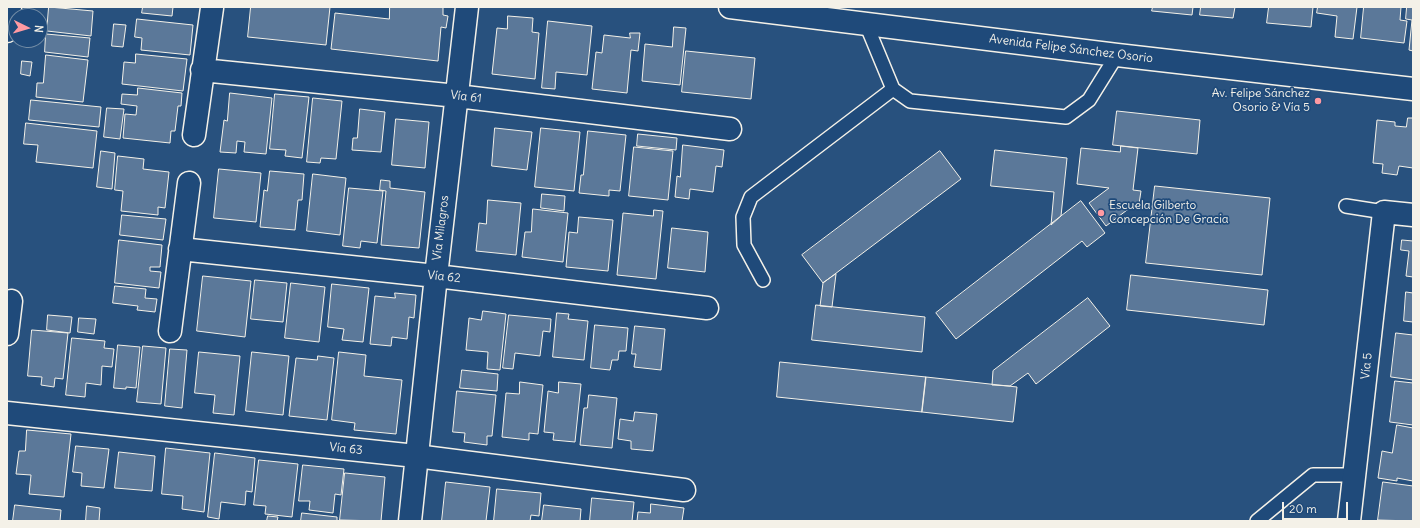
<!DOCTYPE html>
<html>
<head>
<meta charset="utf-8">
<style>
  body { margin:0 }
  #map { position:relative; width:1420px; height:528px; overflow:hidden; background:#28517e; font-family:Delius,sans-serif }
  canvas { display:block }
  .frame { position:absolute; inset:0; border:8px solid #f4f1e8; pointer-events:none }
  .north { position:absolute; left:8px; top:8px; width:40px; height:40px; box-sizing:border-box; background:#1f4a7a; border:1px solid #748da6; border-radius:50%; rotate:95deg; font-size:11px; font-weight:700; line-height:16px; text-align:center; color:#f4f1e8 }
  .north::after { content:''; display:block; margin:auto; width:14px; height:18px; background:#ff9aa2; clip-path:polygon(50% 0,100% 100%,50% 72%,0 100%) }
  .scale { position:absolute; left:1282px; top:502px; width:66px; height:18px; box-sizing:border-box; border:2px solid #f4f1e8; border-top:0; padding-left:5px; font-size:12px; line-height:14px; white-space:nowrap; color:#f4f1e8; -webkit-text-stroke:3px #1f4a7a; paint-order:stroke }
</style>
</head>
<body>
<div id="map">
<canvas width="1420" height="528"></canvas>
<div class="frame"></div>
<div class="north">N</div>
<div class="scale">20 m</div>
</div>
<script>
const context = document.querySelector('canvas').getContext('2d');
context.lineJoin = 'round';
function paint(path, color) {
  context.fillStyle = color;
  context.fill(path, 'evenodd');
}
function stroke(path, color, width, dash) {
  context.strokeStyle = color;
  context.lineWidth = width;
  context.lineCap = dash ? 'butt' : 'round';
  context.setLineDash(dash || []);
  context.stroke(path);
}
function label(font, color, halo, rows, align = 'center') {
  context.font = font + ' Delius,sans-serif';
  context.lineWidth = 3.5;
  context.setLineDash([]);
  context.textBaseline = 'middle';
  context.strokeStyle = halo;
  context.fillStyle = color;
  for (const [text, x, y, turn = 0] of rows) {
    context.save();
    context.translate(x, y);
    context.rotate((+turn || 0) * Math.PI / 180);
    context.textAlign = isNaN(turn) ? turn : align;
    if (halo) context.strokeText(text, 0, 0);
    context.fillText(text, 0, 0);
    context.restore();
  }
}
const building = new Path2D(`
  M49,7L93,11L91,36L47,31Z
  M143,7H173L172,16L142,13Z
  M251,7H330L326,45L248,37Z
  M390,7H443V15L448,16L446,28L441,27L438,61L331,49L335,13L389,19Z
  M1153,7H1193L1192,15L1152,11Z
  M1201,7H1235L1233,18L1200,15Z
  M1269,7H1313L1311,27L1267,23Z
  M1318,7H1357L1353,39L1335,37L1337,16L1317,13Z
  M1364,7H1401L1400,20L1407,21L1404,43L1361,38Z
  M1407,7H1413V51L1409,50L1412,20L1406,19Z
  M508,16L533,18L532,32L539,33L535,79L492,74L497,28L507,29Z
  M137,19L193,25L190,55L141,50L142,38L135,37Z
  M548,21L592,26L587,75L556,72L555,89L542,88Z
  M114,24L126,25L123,47L112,46Z
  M674,27L686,28L680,85L642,81L645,44L672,47Z
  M630,33H640L638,51L631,50L627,93L592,89L596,52L602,53L604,35L630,38Z
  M46,34L90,38L88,57L45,52Z
  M686,51L755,58L751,99L682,92Z
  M136,54L187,59L183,91L122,84L124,62L135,63Z
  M46,55L88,60L83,102L36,97L37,83H43Z
  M22,61L32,62L30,76L21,74Z
  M138,88L182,93L181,106H178L175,131H171L170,143L123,138L125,114L136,115L137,106L121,104L122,94L137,95Z
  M230,93L272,98L266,154L244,152L245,142L237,141L236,153L220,152L224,120L227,121Z
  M275,94L309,97L302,158L285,156L286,150L270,149Z
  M313,98L342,101L336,159L321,158L320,163L307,162Z
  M31,100L101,107L99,127L29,120Z
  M107,108L124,109L120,139L104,137Z
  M360,109L385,112L381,152L352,150L353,138H357Z
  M1117,111L1200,120L1197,154L1113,145Z
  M1408,118H1413V168L1399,166L1397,175L1382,173L1383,164L1373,163L1377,120L1395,122V126L1406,127Z
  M396,119L429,122L425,168L392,165Z
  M26,123L97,131L93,168L36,162L38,145L24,144Z
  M495,128L532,132L527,170L492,166Z
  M541,128L580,132L574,191L535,187Z
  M588,131L626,135L620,191L609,190V196L579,193L581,175H583Z
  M638,134L677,138L676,150L637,146Z
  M683,145L724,150L722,167L716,166L713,192L690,189L689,199L675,197L677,176L680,177Z
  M1121,146L1138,148L1133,190L1141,191L1139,204H1135L1106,226L1089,203L1109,188L1077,184L1081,148L1120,152Z
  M634,147L673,151L668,200L629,196Z
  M995,150L1067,158L1061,216L1051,225L1054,192L991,186Z
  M101,151L115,153L112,189L97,187Z
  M940,151L961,179L823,283L802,255Z
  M118,156L144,159L143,169L169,172L165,208L158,207V215L121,211L123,191L115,190Z
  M219,169L261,173L256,222L214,218Z
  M270,171L304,174L302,200H298L295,230L260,227L264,190L267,191Z
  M313,174L346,178L340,235L307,231Z
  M381,180L390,181V188L425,192L419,248L381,245L386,191L380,190Z
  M1155,186L1270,198L1262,275L1146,263Z
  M349,188L383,191L377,243L361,241L360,248L343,246Z
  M542,194L565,196L564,211L541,208Z
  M488,200L521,203L516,255L476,251L479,223L486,224Z
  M1081,201L1105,233L1087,247L1082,241L956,339L936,313Z
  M533,209L568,213L563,262L522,257L525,232H531Z
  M654,210L663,211L656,279L617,275L623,213L653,216Z
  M122,215L166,219L163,240L120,235Z
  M579,217L613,220L608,271L566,267L569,232L577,233Z
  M672,228L708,232L705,272L668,268Z
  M119,240L162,245L160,267H150V271L161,272L159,288L115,283Z
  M1402,240L1413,241V277L1406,276L1409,251L1401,250Z
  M836,274L832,307L820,306L823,283Z
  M1131,275L1268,290L1264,325L1127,310Z
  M203,276L251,281L245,337L197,331Z
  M255,280L287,283L283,322L251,319Z
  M291,283L325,287L319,342L285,338Z
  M332,284L369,288L363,342L342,340L344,329L328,327Z
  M115,286L146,289L145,298L157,299L155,312L137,310L138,306L113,303Z
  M1406,292L1413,293V322L1404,321Z
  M395,293L416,295L414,318L409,317L407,339L392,337L391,346L370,344L375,296L395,298Z
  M1088,298L1110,326L1036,384L1028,373L1010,386L992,385L993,371Z
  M816,305L925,317L922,352L812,340Z
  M483,311L506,314L500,370L487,369L488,352L466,350L469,318L481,320Z
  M557,313L569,314L568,319L588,321L584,360L553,357Z
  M48,315L72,317L70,333L47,330Z
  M509,315L551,319L550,332L543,331L540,356L515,353L513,369L503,368Z
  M79,318L96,319L94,334L78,332Z
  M595,325L628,328L626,351H619L618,360H612L610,370L591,368Z
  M635,326L665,329L661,370L634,367L636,354H632Z
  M32,330L68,333L63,379L55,378L54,387L41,385L42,377L28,376Z
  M1396,333L1413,335V380L1391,377Z
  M72,338L105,341L104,348L114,349L112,367L102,366L101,385L86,383L85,397L66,395Z
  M118,345L140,347L136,388L126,387V389L114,388Z
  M143,346L166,348L161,404L137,402Z
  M170,349L187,350L182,408L165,406Z
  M199,352L240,356L234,415L213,413L215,395L195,393Z
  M252,352L289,356L283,415L246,411Z
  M339,352L366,355L364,376L402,380L396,434L354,430L355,423L332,420Z
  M318,356L334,358L327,420L289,416L296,358L317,360Z
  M780,362L926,377L922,412L777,397Z
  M462,370L498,374L497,391L460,388Z
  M926,377L1017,387L1013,422L922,412Z
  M1395,381L1413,383V425L1390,422Z
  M520,382L543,385L538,434L529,433V440L502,437L506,393L519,394Z
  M559,382L581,384L575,442L553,440L554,433L544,432L548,391L558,393Z
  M457,391L496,395L492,436H487V445L464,442L465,433L453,432Z
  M589,395L617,398L612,448L580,445L584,408H587Z
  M635,412L657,414L653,451L631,449V441L618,439L620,419L633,421Z
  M1397,425L1413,428V481L1397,478V481L1378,478L1382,451L1392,453Z
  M27,430L71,434L64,497L29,494L31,475L16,474L19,451H25Z
  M76,446L109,449L104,488L81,486L82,473L73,472Z
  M166,448L210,453L204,512L182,509L183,496L162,494Z
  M119,452L155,456L152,491L115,488Z
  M215,453L255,458L252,492L246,491L245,505L221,502L219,519L208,517Z
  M259,460L298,464L292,517L265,514L266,506L254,505Z
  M303,465L344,469L341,495L335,494L333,513L309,510L310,501H299Z
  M345,473L385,477L381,521L340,520Z
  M446,482L490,487L486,521H442Z
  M1383,482L1413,486V521L1378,520Z
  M497,489L541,493L539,516L531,515L530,521H494Z
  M592,498L634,502L632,521H590Z
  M651,504L684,508L682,521H637L638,512L650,513Z
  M15,505L61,510L60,521H13Z
  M544,505L581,509L580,521H542Z
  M87,506L100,508L99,521H86Z
  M302,513L337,517V521H301Z
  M268,516L278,517L277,521H267Z`);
paint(building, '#5b7899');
stroke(building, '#f4f1e8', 1);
const lane = new Path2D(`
  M866,24L893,89L910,101L1066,117L1089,100L1117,55
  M1346,206L1384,212
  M763,280L744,245L743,217L751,197L893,89
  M1257,521L1313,475H1355`);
const street = new Path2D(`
  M7,31L10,7
  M202,70L457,96L730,129
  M194,135L212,8
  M180,249L436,276L707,308
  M170,331L189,183
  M7,334L11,301
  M7,413L416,456L684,490
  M410,521L436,276L467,7
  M1349,521L1384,212L1413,215`);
const secondary = new Path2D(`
  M730,7L1117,55L1413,89`);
stroke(lane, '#f4f1e8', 16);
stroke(street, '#f4f1e8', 25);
stroke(secondary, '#f4f1e8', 25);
stroke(lane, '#1f4a7a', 13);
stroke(street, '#1f4a7a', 22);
stroke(secondary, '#1f4a7a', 22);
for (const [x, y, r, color] of [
  [1318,101,4,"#ff9aa2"],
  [1101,213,4,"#ff9aa2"]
]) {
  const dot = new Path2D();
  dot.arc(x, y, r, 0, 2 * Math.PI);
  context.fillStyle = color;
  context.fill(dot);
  stroke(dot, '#1f4a7a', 1.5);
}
label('12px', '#f4f1e8', '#1f4a7a', [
  ["Avenida Felipe Sánchez Osorio",1071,49,7],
  ["Vía 61",466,97,7],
  ["Vía Milagros",441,228,-83],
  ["Vía 62",444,277,6],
  ["Vía 5",1367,366,-84],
  ["Vía 63",346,449,6]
]);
label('12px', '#f4f1e8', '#1f4a7a', [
  ["Av. Felipe Sánchez",1310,94],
  ["Osorio & Vía 5",1310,108],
  ["Escuela Gilberto",1109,206,"left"],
  ["Concepción De Gracia",1109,220,"left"]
], 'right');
</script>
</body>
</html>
